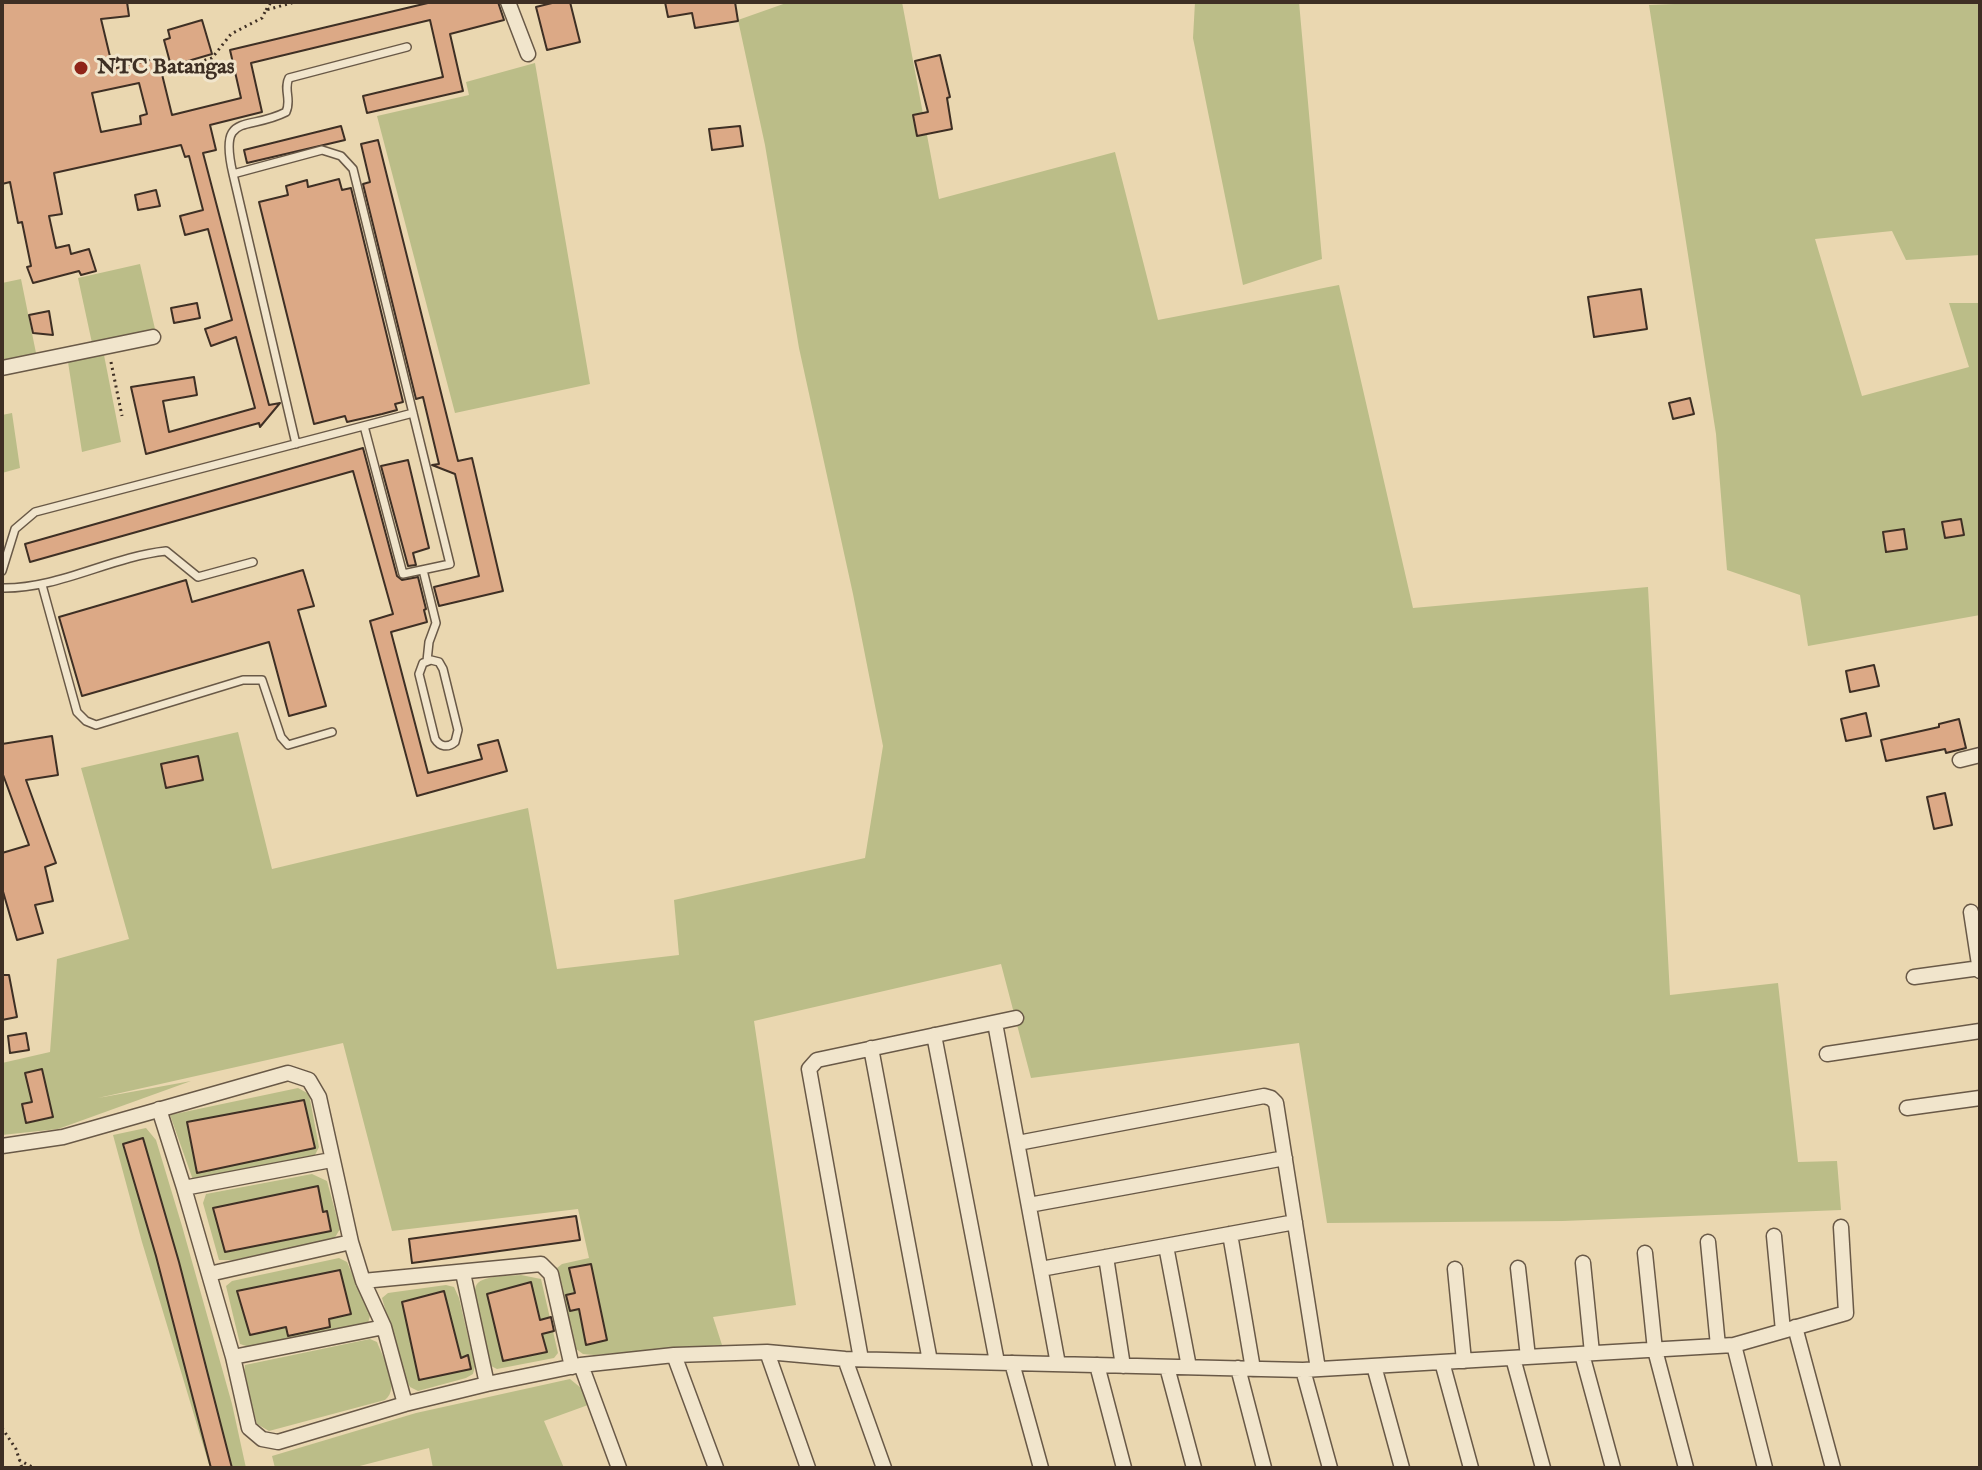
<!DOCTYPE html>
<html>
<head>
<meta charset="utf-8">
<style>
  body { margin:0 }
  #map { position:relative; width:1982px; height:1470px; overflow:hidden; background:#ead7b0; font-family:"IM FELL English",serif }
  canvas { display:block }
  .frame { position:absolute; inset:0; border:4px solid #3e2f24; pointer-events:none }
</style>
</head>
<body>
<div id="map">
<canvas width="1982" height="1470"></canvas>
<div class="frame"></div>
</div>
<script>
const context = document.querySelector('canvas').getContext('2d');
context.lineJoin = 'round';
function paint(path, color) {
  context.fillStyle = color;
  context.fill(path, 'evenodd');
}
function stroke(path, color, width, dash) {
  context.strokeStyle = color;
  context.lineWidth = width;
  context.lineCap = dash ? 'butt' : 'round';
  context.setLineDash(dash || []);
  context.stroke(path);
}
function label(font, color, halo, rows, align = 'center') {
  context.font = font + ' "IM FELL English",serif';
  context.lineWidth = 6;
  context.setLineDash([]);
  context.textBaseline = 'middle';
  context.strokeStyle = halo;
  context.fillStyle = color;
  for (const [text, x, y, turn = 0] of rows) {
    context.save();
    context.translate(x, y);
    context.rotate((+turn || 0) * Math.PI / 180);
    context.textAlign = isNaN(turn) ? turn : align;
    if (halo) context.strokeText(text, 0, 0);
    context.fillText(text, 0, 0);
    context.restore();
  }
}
paint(new Path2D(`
  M789,2H902L939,199L1115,152L1158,320L1339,285L1413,608L1648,587L1670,995L1778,983L1798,1162L1837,1161L1841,1210L1563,1221L1327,1223L1299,1043L1031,1078L1001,964L754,1021L796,1305L713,1317L722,1345L594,1355L583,1354L576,1349L557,1268L562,1264L589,1258L578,1209L392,1231L343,1043L98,1098L191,1081L58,1129L2,1135V1063L50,1052L57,959L129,939L81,768L238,732L272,869L528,808L557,969L679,955L674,900L865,858L883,746L853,594L799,348L765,145L738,20Z
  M1195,2H1299L1322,259L1243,285L1193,38Z
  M1725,2H1980V255L1906,260L1892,231L1815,239L1862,396L1969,367L1949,303H1980V615L1808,646L1800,595L1727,570L1716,434L1649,5Z
  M535,63L590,384L455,413L377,116L469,95L466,82Z
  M140,264L155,329L92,343L78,278Z
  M21,279L36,353L2,360V283Z
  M104,355L121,442L82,452L68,362Z
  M12,413L20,468L2,473V415Z
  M298,1088L309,1094L319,1147L315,1155L193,1180L170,1115Z
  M146,1128L156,1140L182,1226L232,1404L246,1468H210L142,1242L113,1135Z
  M312,1174L327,1181L340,1229L334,1239L233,1260H219L203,1203L206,1194Z
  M339,1258L347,1262L370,1316L368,1323L249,1347L240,1344L226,1286L232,1281Z
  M521,1275L541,1279L558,1353L554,1358L497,1369L491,1366L488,1360C485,1347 469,1293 477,1284C484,1275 510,1276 521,1275Z
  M446,1285L454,1287L459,1298L475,1366L473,1374L466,1378L418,1391L410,1387L404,1376L382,1298L388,1293Z
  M370,1339L377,1342C383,1358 401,1388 385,1400L269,1431L257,1424L244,1375L245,1365Z
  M570,1379L581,1388L588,1405L544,1421L564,1468H433L429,1448L352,1468H275L272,1456L416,1413Z`), '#bbbd88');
const building = new Path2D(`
  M2,2H127L129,16L101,19L113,69L158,58L172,115L241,98L230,50L432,2H498L504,20L450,34L463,91L367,113L363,96L443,77L430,20L251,63L262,112L210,125L216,150L203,153L269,405L280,403L260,427L259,423L146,454L131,387L194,377L197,395L163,401L169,432L255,408L236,337L211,346L205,329L232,320L208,229L185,235L180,216L203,210L189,156L185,157L181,145L54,173L62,214L49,216L56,248L69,245L71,254L89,249L96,271L81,275L79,271L33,283L27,267L31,266L22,222L18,223L10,182L2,184ZM139,83L147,114L140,116L141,124L101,132L92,93Z
  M556,2H570L580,42L547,50L536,7Z
  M665,2H735L738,21L695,28L692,13L668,17Z
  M202,20L212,54L171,66L164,40L170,38L168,30Z
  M940,55L950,97L947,98L952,129L917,136L913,115L928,112L915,61Z
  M341,126L345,140L247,163L244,150Z
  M740,126L743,146L712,150L709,129Z
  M378,140L458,461L472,458L503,591L439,606L434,587L479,576L455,474L432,465L439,464L423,397L416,399L363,184L370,182L361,144Z
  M339,179L342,190L351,188L403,402L395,404L397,410L382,414L347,422L345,416L314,424L259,202L288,195L286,186L307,180L308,187Z
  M156,190L160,206L138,210L135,195Z
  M1641,289L1647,329L1594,337L1588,297Z
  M197,303L200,318L174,323L171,308Z
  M49,311L53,335L33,333L29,315Z
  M1690,398L1694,414L1673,419L1669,403Z
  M363,448L397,576L402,580L418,577L426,609L424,610L427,622L391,632L428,773L482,759L478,745L498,740L507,771L417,796L370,621L393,614L353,471L30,562L25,544Z
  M408,460L429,548L413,553L416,565L408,566L381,466Z
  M1961,519L1964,535L1945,538L1942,522Z
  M1904,529L1907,549L1886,552L1883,532Z
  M303,570L314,606L298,610L326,706L289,716L269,642L82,696L59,617L186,580L192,602Z
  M1874,665L1879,686L1850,692L1846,671Z
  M1866,713L1871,736L1846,741L1841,719Z
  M1959,719L1966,748L1946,753L1945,749L1886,761L1881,740L1939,727V724Z
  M52,736L58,775L26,780L56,863L45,867L53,901L35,905L43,933L17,940L2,888V853L29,845L2,772V744Z
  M198,756L203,780L166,788L161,764Z
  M1945,793L1952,825L1934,829L1927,797Z
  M2,975H9L17,1017L2,1020Z
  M26,1033L29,1050L10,1053L8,1036Z
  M42,1069L53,1117L26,1123L22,1104L32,1102L25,1073Z
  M304,1100L315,1148L197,1173L187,1122Z
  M143,1138L179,1262L232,1468H211L156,1256L123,1144Z
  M318,1186L323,1212L327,1211L331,1231L225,1252L213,1208Z
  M576,1216L580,1240L412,1263L409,1239Z
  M591,1264L607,1340L586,1345L579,1309L570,1311L566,1295L575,1293L569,1268Z
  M340,1270L351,1314L329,1319L330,1327L288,1336L286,1327L250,1335L237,1291Z
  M531,1282L540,1320L551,1317L554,1331L542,1334L547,1352L503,1361L487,1294Z
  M444,1291L461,1358L468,1355L471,1369L419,1380L402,1302Z`);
paint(building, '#dca986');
stroke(building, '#3e2f24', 2);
const lane = new Path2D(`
  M233,174C218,110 247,132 286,112C292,100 283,89 289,78L407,47
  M296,444L233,174L322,150L341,156L353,169L450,564L403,574L364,426
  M423,570L436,623L429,642L427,661
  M2,571L15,529L35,512L413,413
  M42,585L77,712L86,721L96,725L243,680H262L281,737L288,745L332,732
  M2,588C59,589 110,557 166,551L198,577L253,562
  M431,660L439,662L443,669L458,730L455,742C448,748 440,747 435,739L419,674L423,663Z`);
const street = new Path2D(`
  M508,2L528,54
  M2,368L153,337
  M1960,760L1980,755
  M1971,912L1980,971
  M1914,977L1980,968
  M995,1023L1058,1364
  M934,1035L997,1362
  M871,1048L930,1361
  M1827,1054L1980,1031
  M1907,1108L1980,1098
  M1018,1143L1264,1096L1271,1098L1276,1103L1318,1369
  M2,1146L63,1137L288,1073L309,1080L319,1097L351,1242L363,1281L384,1327L405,1404L278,1442L262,1439L249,1428L233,1357L184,1188L159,1109
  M184,1188L331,1160
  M1029,1205L1285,1158
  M1230,1234L1253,1369
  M1774,1236L1783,1331
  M1708,1242L1718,1346
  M1166,1246L1189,1367
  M1645,1253L1655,1350L1686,1468
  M1106,1257L1123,1366
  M1583,1263L1592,1353
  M1518,1268L1528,1357
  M1041,1269L1295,1222
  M1455,1269L1464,1361
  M463,1273L487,1384
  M209,1274L351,1242
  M363,1281L541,1264L551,1274L572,1367
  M1795,1327L1833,1468
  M1734,1345L1765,1468
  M767,1352L808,1468
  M1582,1354L1613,1468
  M674,1355L716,1468
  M233,1357L384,1327
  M1513,1358L1543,1468
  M845,1359L884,1468
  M861,1359L809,1069L817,1060L1016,1018
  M1442,1362L1471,1468
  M1012,1363L1041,1468
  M1097,1365L1124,1468
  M1374,1366L1402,1468
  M1167,1367L1194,1468
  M1238,1368L1264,1468
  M1303,1370L1330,1468
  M405,1404L487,1384L580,1365
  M619,1468L581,1365L674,1355L767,1352L845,1359L1303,1370L1734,1345L1846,1313L1841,1227`);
stroke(lane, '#695947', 10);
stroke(street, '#695947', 17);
stroke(new Path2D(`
  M266,10L271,2
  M170,71L212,58L231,34L262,18L266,10L295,2
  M111,362L122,416
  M2,1428L16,1449L22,1468
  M19,1460L34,1468`), '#3e2f24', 3, [2, 4]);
stroke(lane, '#f1e5cc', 7);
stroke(street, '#f1e5cc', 14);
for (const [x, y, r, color] of [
  [81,68,8,"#8f2418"]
]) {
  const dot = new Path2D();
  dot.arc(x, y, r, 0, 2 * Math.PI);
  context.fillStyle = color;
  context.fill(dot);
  stroke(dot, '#f1e5cc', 3);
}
label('bold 22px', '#3e2f24', '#f1e5cc', [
  ["NTC Batangas",97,68]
], 'left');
</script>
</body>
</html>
